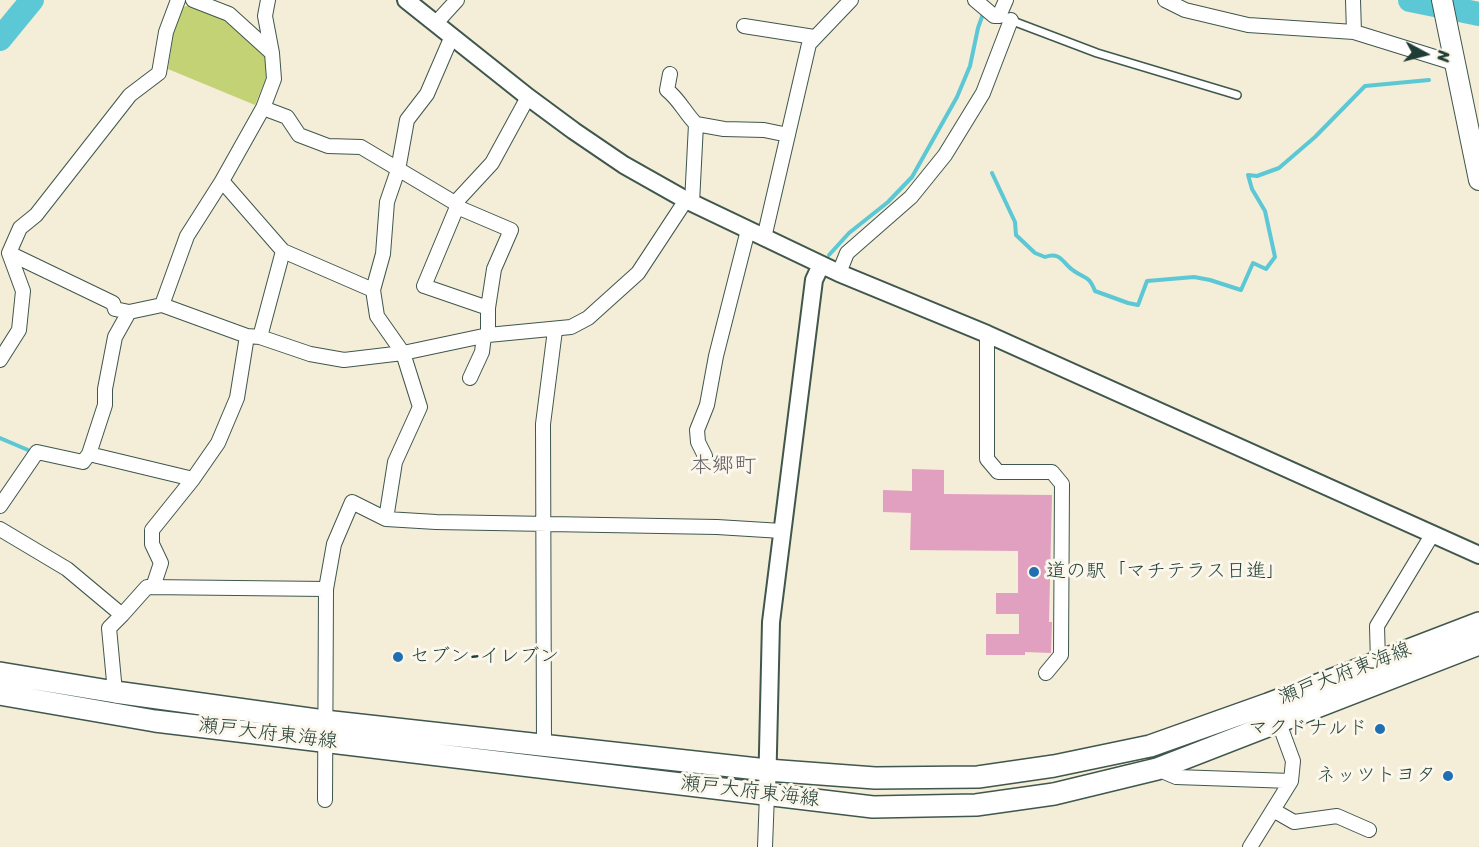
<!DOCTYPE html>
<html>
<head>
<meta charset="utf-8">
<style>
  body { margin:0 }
  #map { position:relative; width:1479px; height:847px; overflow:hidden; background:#f4edd7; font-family:Sriracha,sans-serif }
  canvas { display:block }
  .north { position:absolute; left:1395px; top:24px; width:60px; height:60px; -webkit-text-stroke:4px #fbf7ec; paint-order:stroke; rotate:97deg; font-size:16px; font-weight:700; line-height:24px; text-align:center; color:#1f3d34 }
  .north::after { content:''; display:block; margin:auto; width:21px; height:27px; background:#1f3d34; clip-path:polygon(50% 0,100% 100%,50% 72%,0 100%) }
</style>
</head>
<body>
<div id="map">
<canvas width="1479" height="847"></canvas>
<div class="north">N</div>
</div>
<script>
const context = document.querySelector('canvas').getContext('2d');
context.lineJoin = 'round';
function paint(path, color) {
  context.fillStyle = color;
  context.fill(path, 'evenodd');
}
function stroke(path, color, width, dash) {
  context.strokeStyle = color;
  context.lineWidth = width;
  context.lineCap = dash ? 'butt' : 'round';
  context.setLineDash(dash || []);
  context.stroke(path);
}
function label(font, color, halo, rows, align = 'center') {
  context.font = font + ' Sriracha,"Klee One",sans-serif';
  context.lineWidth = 6;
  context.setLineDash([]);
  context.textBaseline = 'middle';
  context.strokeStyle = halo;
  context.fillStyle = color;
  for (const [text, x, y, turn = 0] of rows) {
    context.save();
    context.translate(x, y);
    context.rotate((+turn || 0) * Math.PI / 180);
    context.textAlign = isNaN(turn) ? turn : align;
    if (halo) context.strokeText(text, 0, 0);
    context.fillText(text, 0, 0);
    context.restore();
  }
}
paint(new Path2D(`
  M190,5L225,20L265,54L266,78L255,105L168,69L173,35L183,7Z`), '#c3d274');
stroke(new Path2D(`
  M992,173L1015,222L1016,235L1035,253L1045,257C1061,251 1063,264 1074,271C1086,279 1089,276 1095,291L1128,303L1138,305L1147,281L1194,277L1210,280L1241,290L1253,263L1266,269L1275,257L1265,211L1252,189L1248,175L1257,176L1279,168L1315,137L1365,86L1429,80
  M829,255L849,233L888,202L912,177L957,97L970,66L978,28L984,11
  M0,438L28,450`), '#5dc8d5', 4);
stroke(new Path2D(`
  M1410,0L1479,14
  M0,39L32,0`), '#5dc8d5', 24);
paint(new Path2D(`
  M912,469L944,470V494L1052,495L1049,622H1052L1051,653L1025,652V655H986V634H1019V614H996V593H1018V551L910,550L911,513L883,512V490L912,491Z`), '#e2a0c1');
const service = new Path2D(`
  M1010,20L1097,53L1237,95`);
const minor = new Path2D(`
  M193,0L229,14L272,53
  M975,0L994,16H999L1006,0
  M1165,0L1185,10L1248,25L1354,32L1454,63
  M1353,0L1354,32
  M436,23L457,0
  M744,26L814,37
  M670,74L667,90C679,99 685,113 696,124L692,203
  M263,108L287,117L299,135L328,146L361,147L455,203L457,207L511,230L494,269L488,308V335
  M696,124L724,129L764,130L788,135
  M222,181L283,251L373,290
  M455,203L492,163L528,97
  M457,207L424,286L488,308
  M764,238L809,44L851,0
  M9,253L113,303L115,309L129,312L162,305L187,236L222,181L263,108L274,79L272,53L265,16L268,0
  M839,273L847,253L911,197L945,155L983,93L1011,20
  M162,305L247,336L260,337L310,354L344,360L403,353L488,335L571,327L588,318L638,273L686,200
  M987,334V459L998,472H1052L1062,484L1061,655L1046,673
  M260,337L283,251
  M0,360L19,330L23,291L9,253L20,228L36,215L130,95L159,73L166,32L178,0
  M470,378L482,352L484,336
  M89,454L193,479
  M705,456L698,442L697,430L707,405L716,356L748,230
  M0,506L37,452L83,462L89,454L105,405V389L115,337L129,312
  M386,519L395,462L420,407L403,353L377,316L373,290L383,254L387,202L398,170L407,120L427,94L452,36
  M0,529L67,569L122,615L109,628L115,692
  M153,587L161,563L152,544V530L193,479L218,443L237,398L247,336
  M122,615L147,587L326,589
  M1378,662L1377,626L1432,535
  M544,745L543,424L555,330
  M1157,769L1176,777L1291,781
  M325,800L326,589L334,544L352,502L386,519L436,522L717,527L782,531
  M1273,810L1294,822L1337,816L1369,830
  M765,847L767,794
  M1250,847L1291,781L1293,761L1279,723`);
const tertiary = new Path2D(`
  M406,0L528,97L574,131L624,165L686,200L839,273L987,334L1479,555
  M767,794L771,622L814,280L821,265`);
const secondary = new Path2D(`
  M1442,0L1479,180`);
const primary = new Path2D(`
  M0,673L115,692L324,721L767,770L875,778L978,777L1054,766L1150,746L1268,704L1479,623
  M0,694L155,721L873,807L976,805L1054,794L1157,769L1479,644`);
stroke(service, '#3f574c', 10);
stroke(minor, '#3f574c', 16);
stroke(tertiary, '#3f574c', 20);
stroke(secondary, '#3f574c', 22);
stroke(primary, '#3f574c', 24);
stroke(service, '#fff', 7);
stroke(minor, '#fff', 14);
stroke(tertiary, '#fff', 16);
stroke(secondary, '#fff', 20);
stroke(primary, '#fff', 21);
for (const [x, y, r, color] of [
  [1034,572,6,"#1f6fb2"],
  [398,657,6,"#1f6fb2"],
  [1380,729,6,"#1f6fb2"],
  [1448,776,6,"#1f6fb2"]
]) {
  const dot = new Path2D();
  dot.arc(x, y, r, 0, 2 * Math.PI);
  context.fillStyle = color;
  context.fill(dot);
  stroke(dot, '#fbf7ec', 2);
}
label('20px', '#1f3d34', '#fbf7ec', [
  ["道の駅「マチテラス日進」",1046,572],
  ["セブン-イレブン",410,657],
  ["マクドナルド",1368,729,"right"],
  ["ネッツトヨタ",1436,776,"right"]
], 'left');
label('20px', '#1f3d34', '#fbf7ec', [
  ["瀬戸大府東海線",1345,674,-21],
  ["瀬戸大府東海線",268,734,7],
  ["瀬戸大府東海線",750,792,7]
]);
label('22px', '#636065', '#fbf7ec', [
  ["本郷町",723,466]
]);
</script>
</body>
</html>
